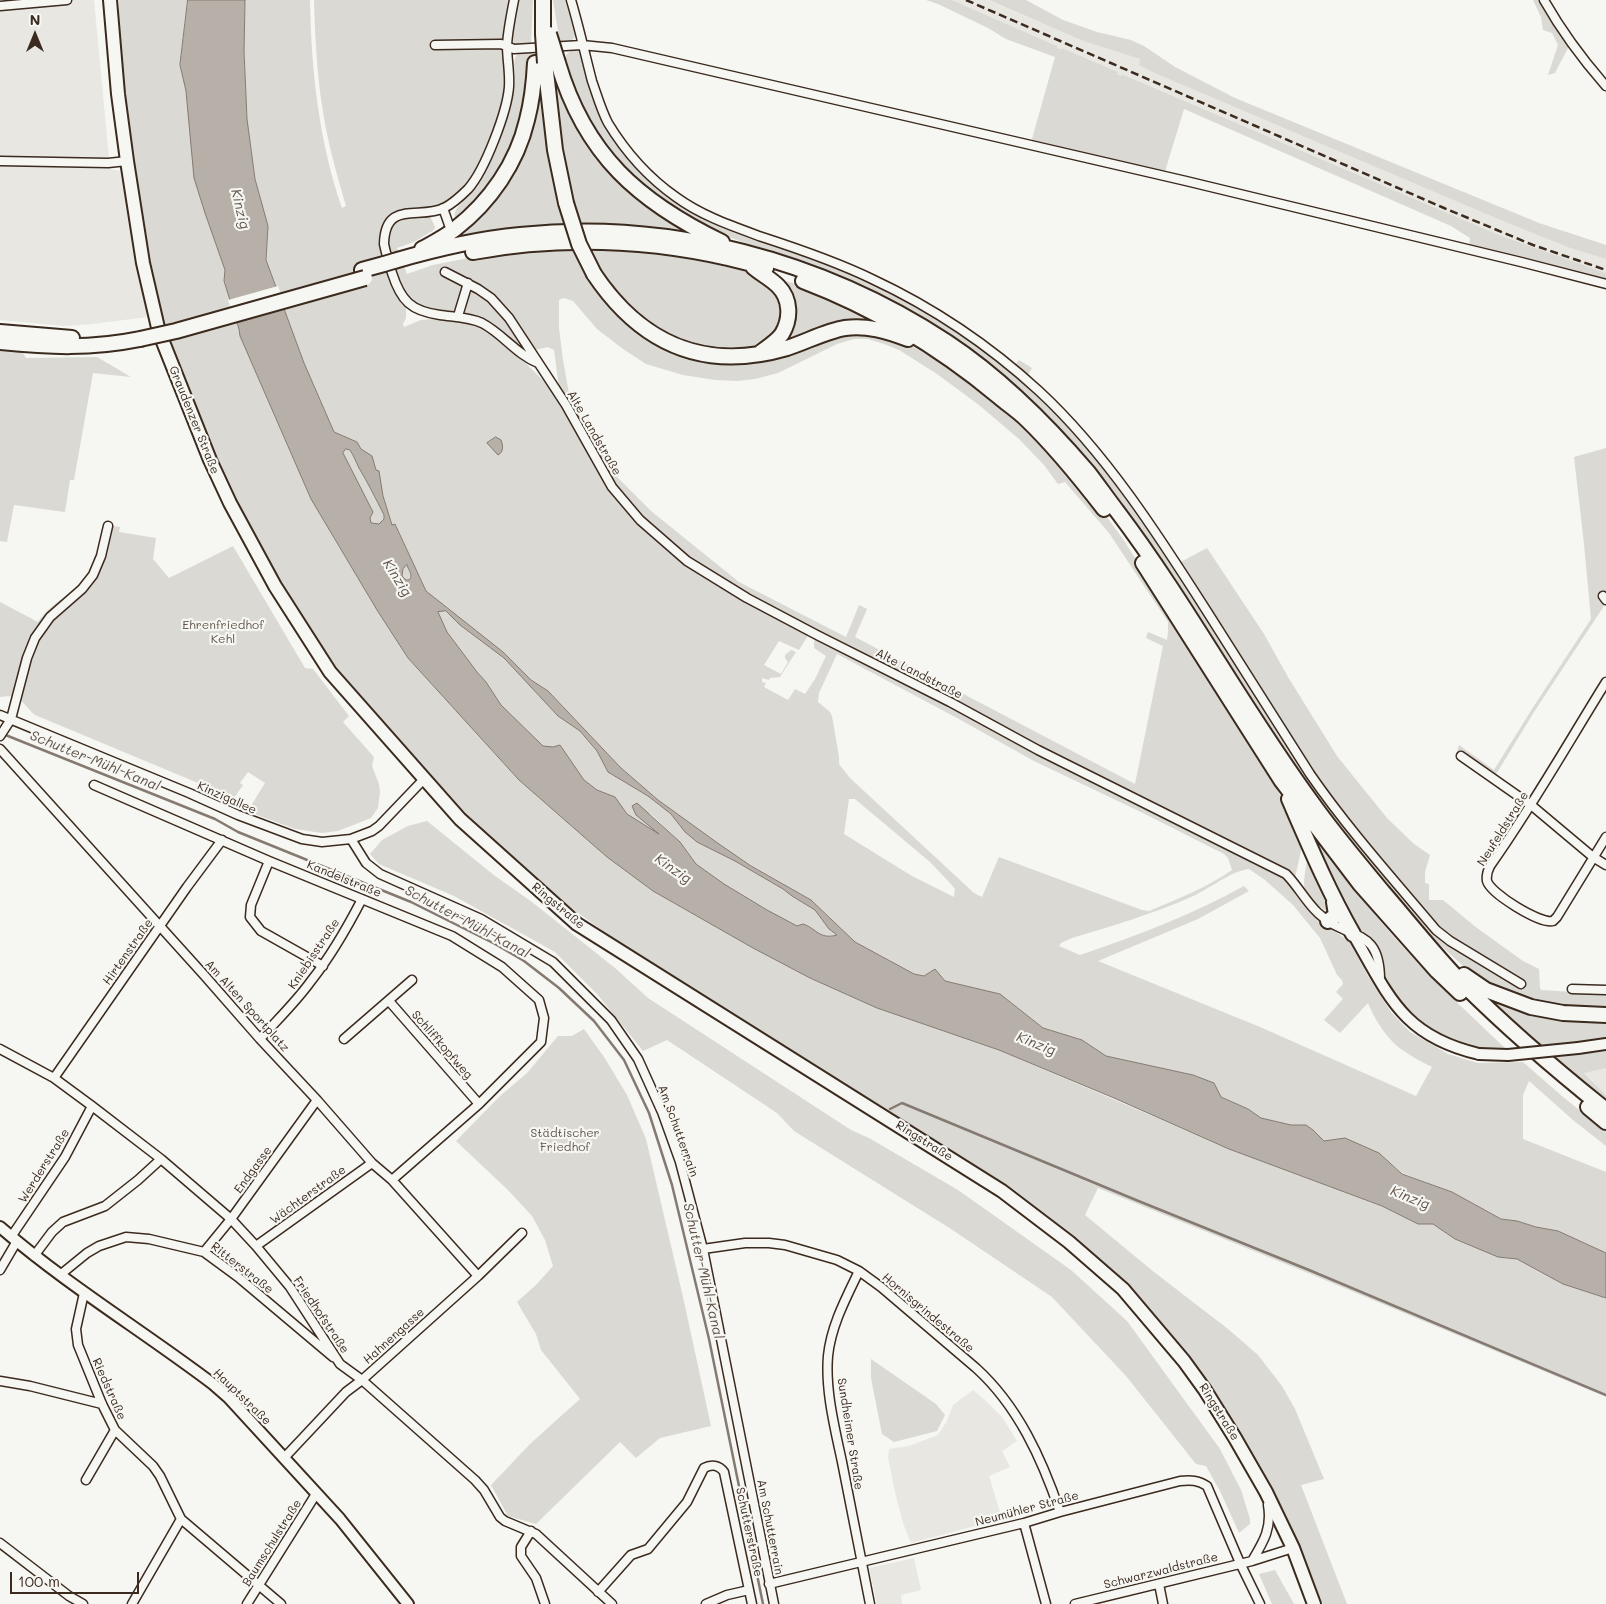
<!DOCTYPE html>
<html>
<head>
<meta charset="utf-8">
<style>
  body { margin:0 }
  #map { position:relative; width:1606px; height:1604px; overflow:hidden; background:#f6f6f2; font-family:Mali,sans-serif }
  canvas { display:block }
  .north { position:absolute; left:10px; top:10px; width:50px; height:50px; -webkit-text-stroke:4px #f6f6f2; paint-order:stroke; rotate:0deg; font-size:14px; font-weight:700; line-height:20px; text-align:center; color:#3b2a1e }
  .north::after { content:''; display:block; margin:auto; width:18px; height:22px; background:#3b2a1e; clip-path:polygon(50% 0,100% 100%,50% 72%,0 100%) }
  .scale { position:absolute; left:10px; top:1572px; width:129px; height:22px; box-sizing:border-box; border:2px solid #3b2a1e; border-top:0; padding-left:6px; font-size:15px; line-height:18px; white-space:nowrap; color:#3b2a1e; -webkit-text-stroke:4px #f6f6f2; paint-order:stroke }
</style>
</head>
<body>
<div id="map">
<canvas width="1606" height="1604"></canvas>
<div class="north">N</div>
<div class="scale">100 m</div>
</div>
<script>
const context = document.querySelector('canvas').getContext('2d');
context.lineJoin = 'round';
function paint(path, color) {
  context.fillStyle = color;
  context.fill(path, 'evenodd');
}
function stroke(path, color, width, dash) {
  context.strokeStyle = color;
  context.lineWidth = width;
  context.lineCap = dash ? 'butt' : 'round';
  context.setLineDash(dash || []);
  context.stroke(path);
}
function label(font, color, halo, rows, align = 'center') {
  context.font = font + ' Mali,sans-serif';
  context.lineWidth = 4.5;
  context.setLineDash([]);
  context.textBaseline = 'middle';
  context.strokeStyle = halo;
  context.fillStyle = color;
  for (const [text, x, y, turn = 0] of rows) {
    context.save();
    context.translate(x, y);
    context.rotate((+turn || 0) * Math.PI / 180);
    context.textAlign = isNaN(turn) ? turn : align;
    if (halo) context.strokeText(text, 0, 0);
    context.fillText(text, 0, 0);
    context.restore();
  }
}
paint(new Path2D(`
  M0,0H94L110,169L120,171L147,317L93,324L64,326L0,320Z
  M952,0H988L1083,41L1140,59L1159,75L1505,222L1570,248L1606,259V273L1499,235L1123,74L1122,76L1117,74V72L1062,48L1061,49L1056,48L1057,46Z
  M1606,1068V1095L1584,1072Z
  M973,1390L987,1402L1002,1417L1017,1441L1002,1451L1010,1467L989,1476L1002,1519L911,1543L903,1523L895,1492L888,1457L889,1449L909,1446L938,1435L947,1421L953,1405Z
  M914,1558L921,1590L901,1595L902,1604H877L869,1568Z`), '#e8e7e2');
paint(new Path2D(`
  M119,0H188L180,65L186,91L205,213L225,270L224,281L239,329L240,336L311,499L377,610L408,658L519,780L607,857L653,891L753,948L810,978L877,1008L999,1050L1229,1149L1382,1206L1418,1224H1433L1455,1239L1498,1257L1517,1259L1563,1284L1606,1298V1397L1308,1273L1098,1188L1085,1215L1154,1272L1228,1329L1258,1355L1282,1386L1295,1409L1324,1479L1301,1485L1347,1604H1323L1285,1513L1257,1463L1223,1409L1079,1245L636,955L555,896L529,874L471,820L373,713L332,664L308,628L261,549L224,479L166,334L148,263L135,183L115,17L119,14Z
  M245,0H310C311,69 319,142 342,208L346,206C337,175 328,144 323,112C317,75 315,37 314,0H508L501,46C520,82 482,180 449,200C435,209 416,209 400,211L402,218L429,214L435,227L434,230L414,242L397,248L407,274L433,265L493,253L574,247L587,275L608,304L626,322L644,335L707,359L858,332L901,340L959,373L1021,422L1092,497L1123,539L1243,729L1273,781L1291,818L1302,846L1295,878L1296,893L1312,914L1324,924L1349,941L1368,976L1391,1012L1410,1032L1448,1054L1461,1058L1478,1063L1523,1062L1563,1097L1606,1131V1146L1573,1120L1529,1081L1523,1095V1139L1606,1172V1253L1558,1231L1536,1227L1517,1221L1501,1219L1452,1192L1402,1173L1379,1153L1345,1138L1324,1141L1313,1130L1306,1125H1291L1261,1118L1248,1109L1221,1097L1193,1075L1106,1056L1082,1040L1043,1028L1000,994L945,981L935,969L924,976L914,974L855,942L811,900L751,866L719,844L658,800L621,768L548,691L531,680L500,651L426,591L396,525H392L383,496L379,472L376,470L372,456L361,449L357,442L334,432L304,363L266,260L268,226L255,179L247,119L244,51ZM564,298L573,301L597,329L623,349L646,364L683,375L715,380L737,381L755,379L778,373L837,344L854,339H868L884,344L899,350L937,374L979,405L1019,439L1044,465L1058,484L1065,482L1109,533L1168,622V632L1167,640L1148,632L1146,638L1163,646L1135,784L855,637L867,609L859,605L846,637L739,582L651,511L617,477L581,419L569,393L563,360L559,328V300ZM412,302L431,309L433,319L421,320L404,327L403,324L406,318V306ZM548,347L554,350L560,395L547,384L519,357L535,350ZM810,632L816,635L814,642V648L826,656L815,679L805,694L795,689L788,700L764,687L766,683L762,682V678L769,680L770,678L780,677L796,652L791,650L785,655V658L788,662L781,674L764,665L779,641L799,650ZM837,654L957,718L1034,761L1145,814L1224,854L1228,858L1232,870C1206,888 1178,899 1149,911L1142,910L999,857L982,897L974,893L850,778L839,764V757L832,716L830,712L818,702L819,693ZM849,799H855L930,862L950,883L955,889L954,897L912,876L844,834ZM1249,869L1265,880L1293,905L1320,938L1337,975L1342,980L1343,984L1336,992L1343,999L1324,1020L1340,1033L1368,1003C1375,1020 1388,1041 1404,1051C1412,1057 1422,1062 1432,1067L1416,1096L1260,1027L1098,961L1198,919L1249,891L1244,886C1192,915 1136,936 1080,955L1059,946L1061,943L1072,938C1112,926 1152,914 1191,897C1210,889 1230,871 1249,869Z
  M518,0H533L531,44H516L513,41L512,30Z
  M553,0H569L576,33C574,42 568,43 560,43Z
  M926,0H952L1057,46V48L1061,49L1062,48L1118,72L1117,74L1121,76L1122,74L1499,235L1606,273V282L1469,246L1470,238L1451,226L1184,109L1163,178L1030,146L1055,57L1006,39L988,28L938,4Z
  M989,0H1026L1063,20L1097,32L1131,40L1144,46L1175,67L1235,98L1539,223L1606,245V259L1570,248L1505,222L1159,75L1139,65L1140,59L1083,41Z
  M1533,0H1540L1570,44L1555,73L1548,75L1558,45L1552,33L1543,30L1541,17Z
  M572,50L581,51L605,120L643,169L698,212L816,257L921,306L1012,369L1019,360L1032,368L1025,380L1097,455L1177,564L1207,548L1264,634L1288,677L1337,756L1387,818L1414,844L1430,855L1425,872V883L1429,884V900H1443L1477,928L1523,961L1539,969L1540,988L1541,990L1606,994V1038L1537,1047L1469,985L1474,976L1438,943L1351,845L1289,761L1147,539L1082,455L875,294L840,277L715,232L680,215L621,168L585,120L562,62L567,54Z
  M523,51H531V63L518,138L491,186L459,221L455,218C453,210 460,205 465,199C480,181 494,159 501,137C507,120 512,103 515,85C516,77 513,65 515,58C517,54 519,53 523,51Z
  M558,87L560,89L589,143L699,236L580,227L572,201L559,142L555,88Z
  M538,91H542C546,137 552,184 566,228L453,242L450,238L493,201Z
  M588,248C635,252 681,256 727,267C738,269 754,271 763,278C767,281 779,295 780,299C782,302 781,307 782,310C783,323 776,335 764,341C726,364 661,337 631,310C611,293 600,271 588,248Z
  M783,280L809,288L879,320L852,319L838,322L773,348L786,335Z
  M0,348L21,350L26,358L97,357L131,377L93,373L74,480H70L65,512L14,505L7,542L0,541Z
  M1606,448V603L1534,712L1495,776L1457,751L1459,745L1494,770L1532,709L1591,619L1584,544L1574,457Z
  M346,449L350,450C354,455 356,462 359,468C368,483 376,499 384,515V519L379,524L371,523L370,518L373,512L343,453Z
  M105,525L120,527L119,532L156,538L153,559L169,578L233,546L305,668L313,669L349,716L343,722L374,757L372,766L379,784L380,792L378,808L371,818L338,831L322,833L295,829L257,815L249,809L265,783L248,772L240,783L243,785L234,798L35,715C22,704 22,693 0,697V602L38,622C51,602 76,593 89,574C98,562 101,540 105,525Z
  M407,565L411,573L409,580H406L402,576L403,569Z
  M446,611L460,625L504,658L558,716L580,731L597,751L608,772L648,796L671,814L685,832L697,842L735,861L783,889L792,896L815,910L829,929L837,935C830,937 820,936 813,931C809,928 808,926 803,924L797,927L767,910L724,884L696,864L680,842L649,812L664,838L627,814L615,797L597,790L584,780L560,745L553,747L543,746L501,705L486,682L477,672L447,632L438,612Z
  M427,821L495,876L532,902L615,968L648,998L851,1130L869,1138L958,1190L1071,1270L1127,1321L1220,1449L1241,1490L1250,1519V1524L1239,1533L1221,1493L1206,1466L1196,1464L1126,1376L1052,1297L951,1229L794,1131L777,1113L667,1040L643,1051L597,994L555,952L454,896L379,864L370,854L382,840L408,826Z
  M1308,829C1336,865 1363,902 1393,936C1428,976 1467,1012 1506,1049L1468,1047L1458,1044L1426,1028L1411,1014L1384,980V967L1377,948L1372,940L1355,929Z
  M1308,854L1332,907L1330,913C1297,894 1303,888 1308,854Z
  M584,1029L604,1057L627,1095L646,1139L683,1297L711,1426L660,1438L636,1458L620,1442L536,1524L508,1516L491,1485L531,1443L580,1399L541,1350L536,1334L517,1302L536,1285L553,1266L545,1240L532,1216L509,1191L456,1141L500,1096L527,1073L558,1036H572Z
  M1606,1051V1068L1584,1073L1606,1095V1103L1551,1058Z
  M871,1359L936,1404L945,1415L937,1431L894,1442L882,1434L871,1378Z
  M1275,1570L1294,1604H1272L1259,1574Z`), '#dad9d3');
const water = new Path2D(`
  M188,0H245L244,51L247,119L255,179L268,226L266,260L304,363L334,432L357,442L361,449L372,456L376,470L379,471L383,496L392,525L395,524L426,591L503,652L531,680L548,691L621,768L658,800L719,844L751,866L811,900L855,942L914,974L924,976L935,969L945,981L1000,994L1043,1028L1082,1040L1106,1056L1193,1075L1214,1083L1221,1097L1248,1109L1261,1118L1291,1125H1306L1313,1130L1324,1141L1345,1138L1379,1153L1402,1174L1452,1192L1501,1219L1517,1221L1536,1227L1558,1231L1606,1253V1298L1563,1284L1517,1259L1498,1257L1455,1239L1433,1224H1418L1382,1206L1229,1149L1114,1098L999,1050L877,1008L810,978L753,948L653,891L607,857L519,780L408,658L377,610L311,499L240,336L239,329L224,281L225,270L205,213L194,178L186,91L180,65ZM346,449L350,450C354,456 356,462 359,468C368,483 376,499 384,515V519L379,524L371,523L370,518L373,512L343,453ZM407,565C408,570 414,575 409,580H406L402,576L403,569ZM446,611L460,625L504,658L558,716L580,731L597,751L608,772L648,796L671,814L685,832L697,842L735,861L783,889L792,896L815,910L829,929L837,935C819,940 816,928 803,924L797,926L767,910L724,884L696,864L680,842L637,803L632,806L636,815L659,834L627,814L615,797L597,790L584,780L560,745L553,747L543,746L501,705L486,682L477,672L447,632L438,612Z
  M496,437L501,440C503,445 504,452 498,455L487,443Z`);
paint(water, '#b6b0a9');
stroke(water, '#857a71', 1);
paint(new Path2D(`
  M278,286L286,308L235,323L228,300Z`), '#f6f6f2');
stroke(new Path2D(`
  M3,734L215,819L238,832L411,902L495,944L524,961L559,988L594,1021L624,1060L649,1113L672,1185L709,1339L763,1604
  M890,1109L902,1103L1136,1200L1309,1270L1606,1395`), '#857a71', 2.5);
const minor = new Path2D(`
  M514,0C511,15 508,30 507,45C507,59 510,73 509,87C507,112 485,170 468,189C462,195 452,204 444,208C420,220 385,199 384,244C386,254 389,263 392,273C401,301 411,311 440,315C454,317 469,317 482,323C503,334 516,354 538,363
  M571,0C579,27 585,54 592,81C597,95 601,110 608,123C625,151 649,178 676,197C702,216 732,226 762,237C799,249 837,262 872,279C932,307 990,346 1039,391C1106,453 1159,536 1208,613C1242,667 1276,720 1310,774C1348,829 1393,879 1436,930L1450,941L1521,984
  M1544,0C1561,30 1583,60 1606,86
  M0,6L67,0
  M435,45L501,44L514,49L582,45L612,48L1186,181L1521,262L1606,284
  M0,161L108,163L127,161
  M443,208L449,225L453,230
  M445,272L478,289L491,298L509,318L566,405L612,487L640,520L687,561L747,598L817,635L950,702L1038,750L1286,874C1298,886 1306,902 1318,913C1348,942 1380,925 1380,980
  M458,316L468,283
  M1603,596L1606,600
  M1606,682C1568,743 1532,807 1490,866C1488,870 1486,875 1487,881C1491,894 1540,924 1553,921L1557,917L1606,837
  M0,715L189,793L238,815L302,839L322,842L351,839L372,831L379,826L424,779
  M0,736L11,719L27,658L35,638L50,617L82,589L93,575L101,556L108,526
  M0,749L204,975L260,1039L317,1100L372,1163L392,1180L478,1276
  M1461,756L1531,805L1593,857L1606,865
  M94,785L269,861L452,936L502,967L539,1000L544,1018L541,1042L479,1104L392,1180
  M351,839L366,863L380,874L481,919L553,962L611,1020L638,1059L662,1112L680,1162L703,1249L774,1604
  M269,861L251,905L250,917L261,931L323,966
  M1572,989L1606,990
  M389,1001L479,1104
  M260,1039C277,1020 296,1002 311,981C331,956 347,928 362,899
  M344,1039L412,980
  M0,1049L54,1078L92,1106L161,1159L231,1219L256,1246L290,1287L340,1364L362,1380L475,1480L484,1490L500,1517L505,1521L536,1534L612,1604
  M54,1078L187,887L222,840
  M11,1237L65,1157L92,1106
  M256,1246L372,1163
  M703,1249L745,1243H769L785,1245L837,1260L859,1271L881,1287L976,1368C1018,1406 1042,1459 1060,1512
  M204,1252L231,1219L317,1100
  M34,1256L52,1232L63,1222L105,1206L138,1180L161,1159
  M0,1270L17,1241
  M859,1271C846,1298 831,1326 828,1356C825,1390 835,1429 842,1462C851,1509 861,1557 870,1604
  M60,1275L87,1253L99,1246L126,1237L149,1239L204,1252L238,1277L333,1357
  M84,1293L76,1329L78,1345L102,1404L115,1430L153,1466L160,1476L181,1519L281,1604
  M0,1381L30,1386L102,1404
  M284,1458L346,1392L362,1380L478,1276L522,1233
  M86,1480L115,1430
  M1024,1523L1046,1604
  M531,1531L521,1547V1556L536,1578L545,1604
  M0,1543L69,1596L83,1604
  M1252,1561C1264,1541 1272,1528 1268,1505
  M769,1584L1024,1523L1060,1512L1180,1481C1191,1480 1198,1480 1207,1486L1240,1563L1260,1604
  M1159,1584L1163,1604
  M598,1592L631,1555L648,1549L687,1502L704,1468C711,1464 719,1465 724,1472L752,1604
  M132,1604L181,1519
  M247,1604L316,1494
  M706,1604L727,1595L749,1590
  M1075,1604L1252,1561L1293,1548`);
const tertiary = new Path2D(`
  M1353,934C1389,996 1402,1036 1479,1054
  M1578,1048L1606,1044
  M0,1227C67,1285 143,1331 213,1384L229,1398L340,1519L408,1604`);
const primary = new Path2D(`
  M110,0L118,94L127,161L143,263L159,332L210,460L230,503L275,586L330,672L460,819L577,924L1002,1191L1069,1242L1123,1289L1184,1361L1205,1390L1235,1438L1266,1492L1293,1548L1314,1604`);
const trunk = new Path2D(`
  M543,34V0
  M545,63L555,150L566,203
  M558,63C585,155 639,202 722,242
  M422,249C433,243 445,237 455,229C490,202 517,163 527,120C532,101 534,83 535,63
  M473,252C569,234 672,240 766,268
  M394,261C435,249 477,239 520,235C669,219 822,260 947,342C1000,377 1047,424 1088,472C1098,485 1107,498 1117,511C1188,605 1243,709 1313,804C1335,835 1359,863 1383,892C1409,922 1434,954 1462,983C1507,1028 1556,1070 1606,1110
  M753,267C761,274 770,278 778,286C791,299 791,319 782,334C777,341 768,347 761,352
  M362,270L384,264
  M594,274C641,344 704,372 787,348C806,342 826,331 845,328C867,325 887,331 908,339
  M803,281C874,308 939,347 998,396C1007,404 1018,411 1027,420C1055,447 1080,478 1104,509
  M0,332L72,338
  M0,342C49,347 91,349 140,339
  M1143,563L1281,780L1360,884L1437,971L1460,993
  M1289,799C1309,845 1328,890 1353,934
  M1328,921L1336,915L1334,902
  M1464,975L1486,990L1531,1007L1563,1013L1606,1015
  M1588,1107L1606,1122`);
stroke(minor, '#3b2a1e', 11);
stroke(tertiary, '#3b2a1e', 14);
stroke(primary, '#3b2a1e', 16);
stroke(trunk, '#3b2a1e', 18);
stroke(minor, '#f6f6f2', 8);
stroke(tertiary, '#f6f6f2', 10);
stroke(primary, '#f6f6f2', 12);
stroke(trunk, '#f6f6f2', 14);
stroke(new Path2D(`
  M966,0L1444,208L1533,245L1606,270`), '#3b2a1e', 2.5, [8, 4]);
const tertiaryBridge = new Path2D(`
  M1479,1054L1508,1055L1578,1048`);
const trunkBridge = new Path2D(`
  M543,34L545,63
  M549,34L558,63
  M566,203L579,244L594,274
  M384,264L394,261
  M140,339L176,331L365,278`);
stroke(tertiaryBridge, '#3b2a1e', 14, []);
stroke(trunkBridge, '#3b2a1e', 18, []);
stroke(tertiaryBridge, '#f6f6f2', 10);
stroke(trunkBridge, '#f6f6f2', 14);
label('12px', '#3b2a1e', '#f6f6f2', [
  ["Graudenzer Straße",194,420,68],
  ["Alte Landstraße",594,433,60],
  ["Alte Landstraße",919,674,27],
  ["Kinzigallee",227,798,24],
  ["Neufeldstraße",1503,829,-58],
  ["Kandelstraße",344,879,22],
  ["Ringstraße",558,906,40],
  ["Hirtenstraße",128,952,-55],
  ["Kniebisstraße",314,954,-56],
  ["Am Alten Sportplatz",247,1006,48],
  ["Schliffkopfweg",442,1045,49],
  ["Am Schutterrain",678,1131,70],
  ["Ringstraße",924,1141,32],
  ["Werderstraße",44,1166,-58],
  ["Endgasse",253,1170,-54],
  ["Wächterstraße",308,1195,-36],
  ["Ritterstraße",242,1268,38],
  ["Hornisgrindestraße",928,1313,40],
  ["Friedhofstraße",321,1315,56],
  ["Hahnengasse",394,1336,-42],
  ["Riedstraße",109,1389,66],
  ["Hauptstraße",242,1397,44],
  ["Ringstraße",1219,1412,58],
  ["Sundheimer Straße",850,1434,81],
  ["Neumühler Straße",1027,1509,-15],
  ["Am Schutterrain",770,1527,79],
  ["Schutterstraße",749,1532,78],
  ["Baumschulstraße",272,1543,-58],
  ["Schwarzwaldstraße",1161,1571,-14]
]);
label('12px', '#63564b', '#f6f6f2', [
  ["Ehrenfriedhof",223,625],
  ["Kehl",223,639],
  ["Städtischer",565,1133],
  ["Friedhof",565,1147]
]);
label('italic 14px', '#605248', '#f6f6f2', [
  ["Kinzig",240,209,76],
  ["Kinzig",397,578,58],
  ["Schutter-Mühl-Kanal",95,761,22],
  ["Kinzig",673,869,35],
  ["Schutter-Mühl-Kanal",467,922,28],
  ["Kinzig",1036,1044,22],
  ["Kinzig",1410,1198,22],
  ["Schutter-Mühl-Kanal",703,1271,77]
]);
</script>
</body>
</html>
